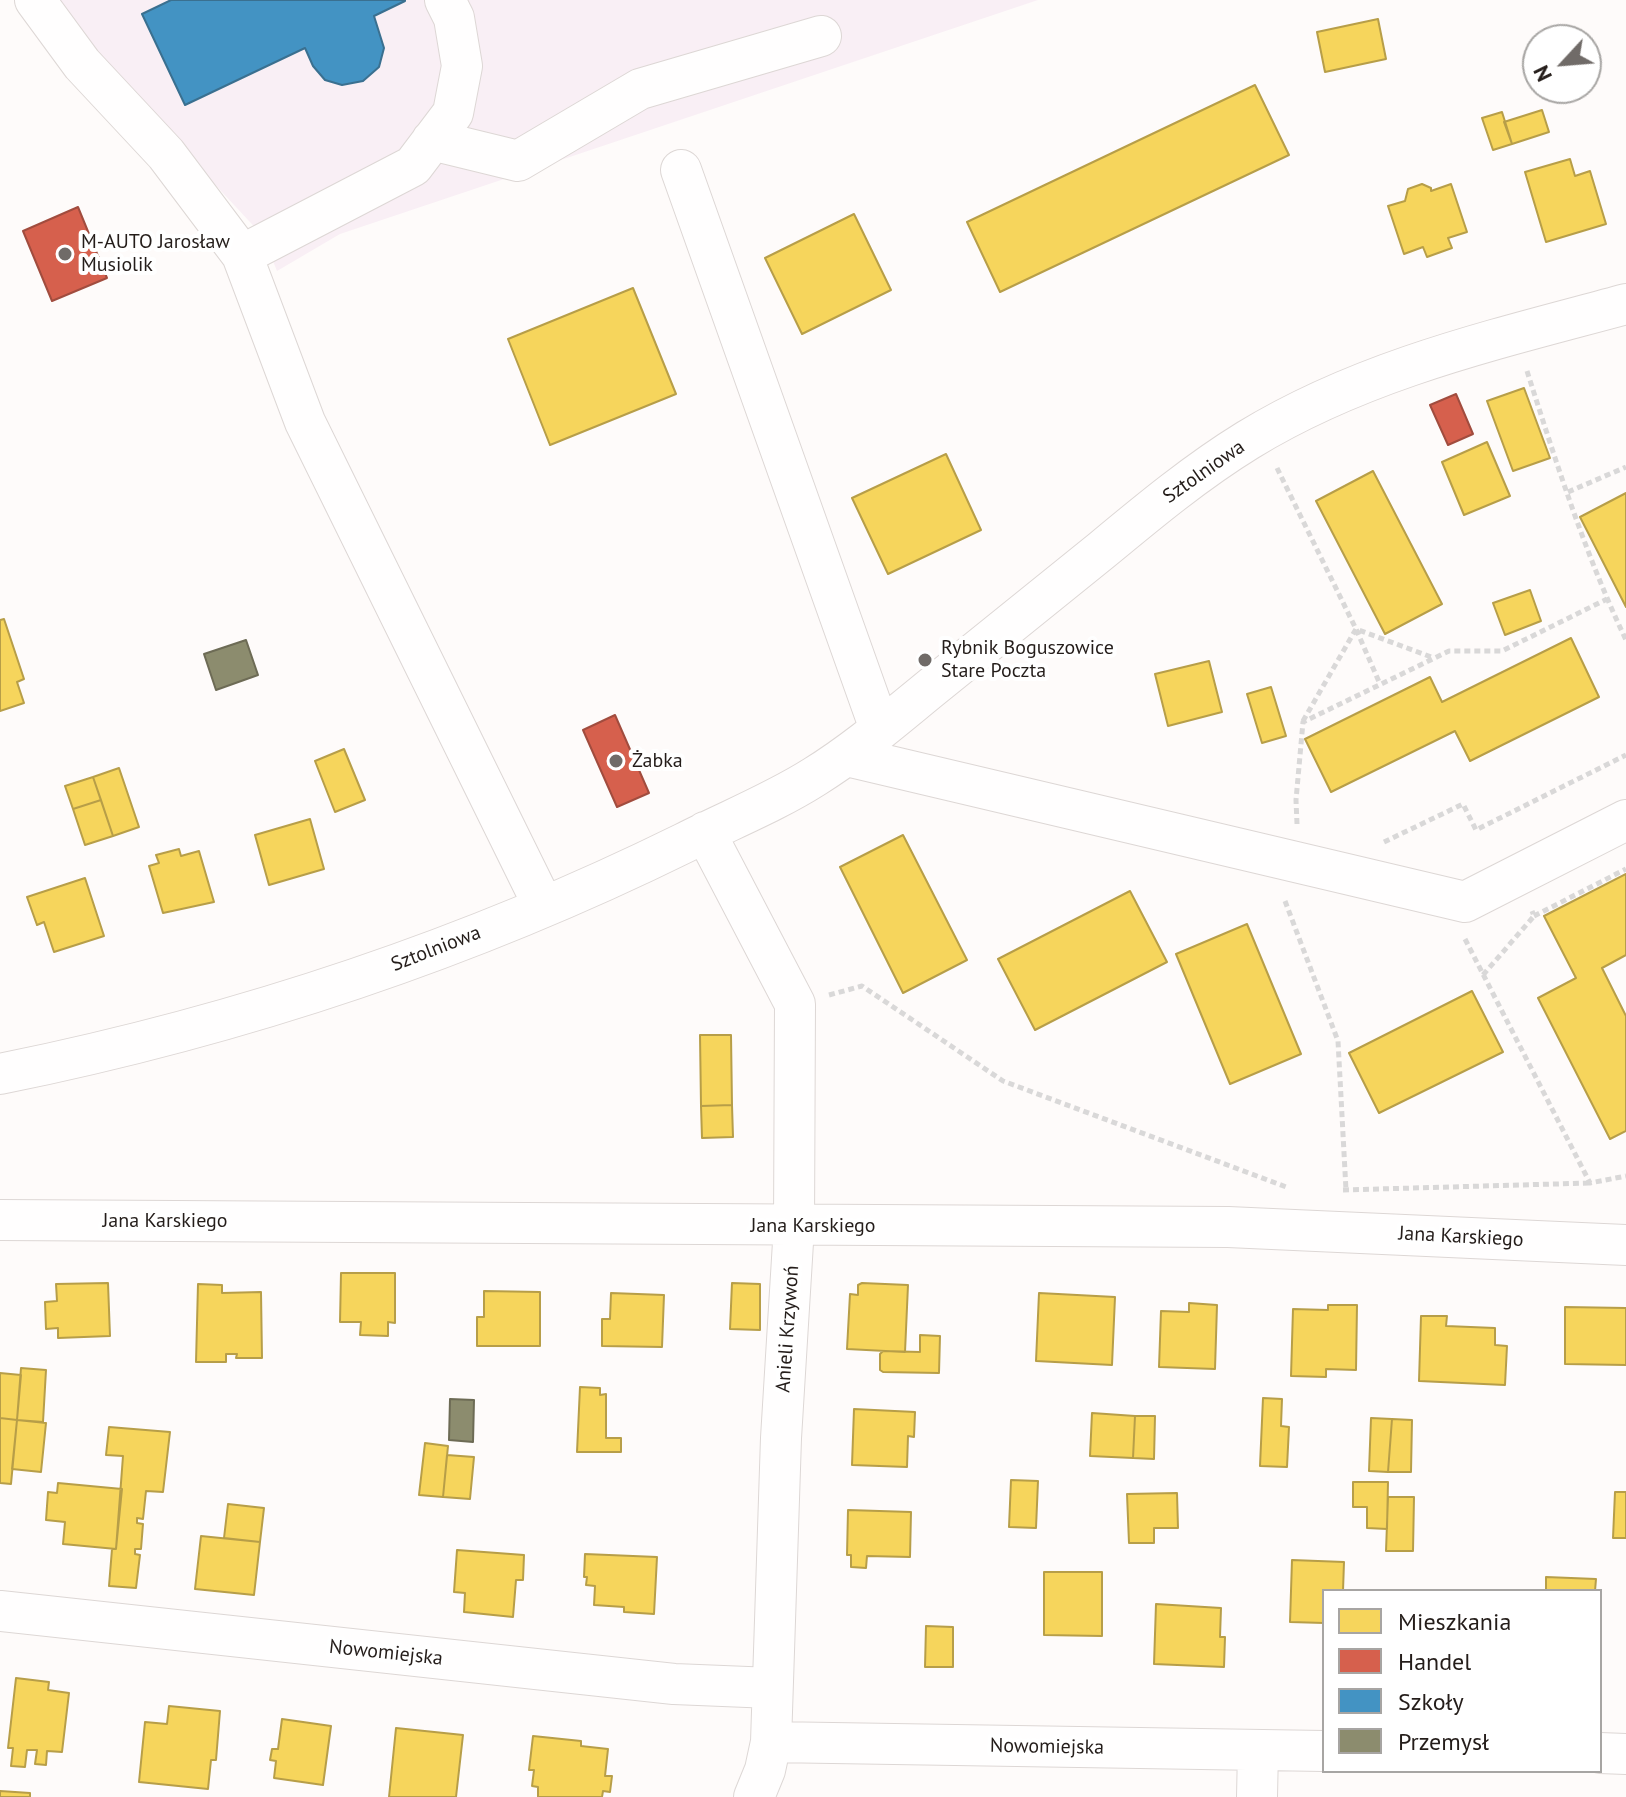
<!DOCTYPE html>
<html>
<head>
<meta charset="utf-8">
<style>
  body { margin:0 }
  #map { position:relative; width:1626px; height:1797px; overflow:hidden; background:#fefbfa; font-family:"PT Sans",sans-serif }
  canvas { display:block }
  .legend { position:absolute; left:1322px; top:1589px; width:280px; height:184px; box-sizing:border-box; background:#fff; border:2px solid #a7a5a3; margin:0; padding:10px 14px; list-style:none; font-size:24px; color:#241d1a }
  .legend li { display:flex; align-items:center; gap:16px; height:40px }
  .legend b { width:40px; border:2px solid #a7a5a3 }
  .north { position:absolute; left:1522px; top:24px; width:80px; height:80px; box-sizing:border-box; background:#fff; border:2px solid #a7a5a3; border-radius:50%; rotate:244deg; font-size:22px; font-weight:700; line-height:32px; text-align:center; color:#241d1a }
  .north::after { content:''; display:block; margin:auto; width:28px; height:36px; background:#706b68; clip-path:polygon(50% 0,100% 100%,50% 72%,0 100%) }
</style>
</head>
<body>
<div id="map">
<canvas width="1626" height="1797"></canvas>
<ul class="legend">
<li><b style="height:22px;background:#f6d55c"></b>Mieszkania</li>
<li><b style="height:22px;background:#d6604d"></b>Handel</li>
<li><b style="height:22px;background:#4393c3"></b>Szkoły</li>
<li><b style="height:22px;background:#8c8c6e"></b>Przemysł</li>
</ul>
<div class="north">N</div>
</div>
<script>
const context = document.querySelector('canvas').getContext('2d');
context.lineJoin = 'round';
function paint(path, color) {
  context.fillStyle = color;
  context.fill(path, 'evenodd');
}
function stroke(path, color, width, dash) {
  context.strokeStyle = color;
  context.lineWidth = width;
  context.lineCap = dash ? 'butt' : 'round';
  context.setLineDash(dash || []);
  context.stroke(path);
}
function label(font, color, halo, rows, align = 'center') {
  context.font = font + ' "PT Sans",sans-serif';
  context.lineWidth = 8;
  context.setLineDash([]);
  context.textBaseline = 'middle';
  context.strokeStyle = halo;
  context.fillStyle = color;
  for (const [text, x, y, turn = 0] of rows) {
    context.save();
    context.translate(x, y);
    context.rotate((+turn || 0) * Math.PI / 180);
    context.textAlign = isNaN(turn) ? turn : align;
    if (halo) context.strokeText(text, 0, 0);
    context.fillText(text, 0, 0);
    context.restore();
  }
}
paint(new Path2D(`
  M57,0H1038L340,234L277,271L263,236L95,56Z`), '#f9eff5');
const homes = new Path2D(`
  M1378,19L1386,59L1325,72L1317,32Z
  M1255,85L1289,155L1000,292L967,222Z
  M1542,110L1549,132L1512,144L1504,122Z
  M1502,112L1512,144L1493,150L1482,118Z
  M1570,159L1575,176L1590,171L1606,224L1546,242L1525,172Z
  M1422,184L1431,188V191L1451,184L1467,232L1448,238L1452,248L1427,257L1423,247L1404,254L1388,206L1405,201L1408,189Z
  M854,214L891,290L802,334L765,258Z
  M633,288L676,394L550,445L508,339Z
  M1524,388L1550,458L1513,471L1487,401Z
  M1487,442L1510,496L1464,515L1442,462Z
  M946,454L981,530L888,574L852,498Z
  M1373,471L1442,604L1385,634L1316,501Z
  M1626,493V607L1580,517Z
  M1530,590L1541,621L1505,635L1493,603Z
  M4,619L24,679L17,682L24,703L0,711V620Z
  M1571,638L1599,697L1470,761L1455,731L1331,792L1305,739L1430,677L1442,702Z
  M1209,661L1222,712L1168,726L1155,674Z
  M1271,687L1286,736L1262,743L1247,694Z
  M344,749L365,800L335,812L315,761Z
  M119,768L139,827L113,836L93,777Z
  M93,777L101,800L73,809L65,786Z
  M101,800L113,836L85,845L73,809Z
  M310,819L324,869L269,885L255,835Z
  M903,835L967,960L903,993L840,867Z
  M179,849L181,856L199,851L214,902L163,913L149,866L159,863L156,855Z
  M1626,874V955L1602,968L1626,1016V1131L1610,1139L1538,998L1576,978L1544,916Z
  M85,878L104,936L54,952L44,922L37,925L27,897Z
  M1130,891L1167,962L1035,1030L998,959Z
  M1247,924L1301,1054L1230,1084L1176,954Z
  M1472,991L1503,1052L1379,1113L1349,1053Z
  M700,1035H731L732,1105L701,1106Z
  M732,1105L733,1137L702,1138L701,1106Z
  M341,1273H395V1323L388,1322V1336L360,1335L361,1322H340Z
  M108,1283L110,1336L58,1338V1328L46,1329L45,1302L57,1301L56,1284Z
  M732,1283L760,1284V1330L730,1329Z
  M862,1283L908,1285L905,1352L847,1349L850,1294L858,1295V1285Z
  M198,1284L222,1285V1293L261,1292L262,1358H236L237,1354H226V1362H196Z
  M484,1291L540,1292V1346H477V1317H484Z
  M611,1293L664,1295L662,1347L602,1346V1319H610Z
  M1039,1293L1115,1297L1112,1365L1036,1361Z
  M1189,1303L1217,1305L1215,1369L1159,1367L1161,1311L1189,1312Z
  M1328,1305H1357L1356,1370L1326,1369V1377L1291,1376L1293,1309L1328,1310Z
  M1565,1307L1626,1308V1365L1565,1364Z
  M1421,1316H1447L1446,1326L1495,1328V1345L1507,1346L1505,1385L1419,1381Z
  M920,1335L940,1336L939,1373L883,1372L880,1370V1354L883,1351L920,1352Z
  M21,1368L46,1370L43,1422L17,1420Z
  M0,1373L21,1375L17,1420L0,1418Z
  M580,1387L600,1388V1395L606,1394V1438H621V1452H577Z
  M1263,1398L1282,1399L1281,1426L1289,1427L1287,1467L1260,1466Z
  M854,1409L915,1412L914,1437L908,1436L907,1467L852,1465Z
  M1092,1413L1135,1416L1133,1458L1090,1456Z
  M1135,1416H1155L1154,1459L1133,1458Z
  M0,1418L17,1420L11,1484L0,1483Z
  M1371,1418L1392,1419L1388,1472L1369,1471Z
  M1392,1419L1412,1420L1411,1472H1388Z
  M17,1420L46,1423L41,1472L12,1469Z
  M109,1427L170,1432L163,1492L146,1491L143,1519L137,1518V1523L143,1524L141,1549H135V1554L140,1555L136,1588L109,1586L112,1549H116L123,1456L106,1455Z
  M425,1443L448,1446L443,1497L419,1495Z
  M447,1455L474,1457L470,1499L443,1497Z
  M1011,1480L1038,1481L1036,1528L1009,1527Z
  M1353,1482H1388L1387,1529L1367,1528V1507H1353Z
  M58,1483L122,1489L116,1549L63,1544L65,1522L46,1520L48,1492L57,1493Z
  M1615,1492H1626V1538H1613Z
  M1177,1493L1178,1528H1154V1543H1129L1127,1494Z
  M1388,1497H1414L1413,1551H1386Z
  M228,1504L264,1508L260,1542L224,1538Z
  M848,1510L911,1512L910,1557L867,1556L866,1568L851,1567V1555H847Z
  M201,1536L260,1542L254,1595L195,1589Z
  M457,1550L524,1555L523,1580H516L513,1617L464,1612L465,1593L454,1592Z
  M585,1554L657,1557L654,1614L624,1612V1607L594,1605L595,1586L586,1585L587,1577H584Z
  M1292,1560L1344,1562L1343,1591H1324V1623L1290,1622Z
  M1044,1572H1102V1636L1044,1635Z
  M1546,1577L1596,1579L1595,1591H1546Z
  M1156,1604L1221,1608L1220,1637H1225L1224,1667L1154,1664Z
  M926,1626L953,1627V1667H925Z
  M16,1678L49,1682L48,1690L69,1693L62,1752L47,1751L46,1765L35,1764L37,1750H27L25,1767L11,1766L13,1748H8Z
  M169,1706L220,1711L216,1760H211L208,1789L139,1782L145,1722L167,1724Z
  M282,1719L331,1726L323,1785L274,1778L276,1761L270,1760L272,1749H278Z
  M396,1728L463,1735L456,1797H389Z
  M533,1736L581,1741V1746L608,1749L605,1776H612L610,1792L603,1791L602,1797H538V1787L532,1786L534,1770H529Z
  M0,1791L30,1793V1797H0Z`);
paint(homes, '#f6d55c');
stroke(homes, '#b79e48', 2);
const shops = new Path2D(`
  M78,207L107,278L52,301L23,231Z
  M1456,394L1473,434L1448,445L1430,405Z
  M615,715L649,793L617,807L583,730Z`);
paint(shops, '#d6604d');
stroke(shops, '#a14c3e', 2);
const schools = new Path2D(`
  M171,0H405V1L374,16L384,48L379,67L363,81L342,85L325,80L313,66L305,48L185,105L142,14Z`);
paint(schools, '#4393c3');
stroke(schools, '#3a7090', 2);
const industry = new Path2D(`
  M246,640L258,675L216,690L204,654Z
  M450,1399L474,1400L473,1442L449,1440Z`);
paint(industry, '#8c8c6e');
stroke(industry, '#6d6b55', 2);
const minor = new Path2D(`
  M35,0L82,64L166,154L242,255L305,422L544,907
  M432,140L518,161L640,89L821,36
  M681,170L880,729
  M242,255L413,166L453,113L462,66L454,18L445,0
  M847,756L1465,902L1626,820
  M705,832L795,1004L794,1226L781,1438L771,1742L765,1770L754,1797
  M0,1074C237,1026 467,950 684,843C727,821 773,803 814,777C856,751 893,719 931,688C988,642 1045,596 1102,550C1149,511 1196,472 1248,440C1364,369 1497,339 1626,304
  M0,1220L1228,1227L1626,1245
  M0,1611L674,1684L772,1688
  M771,1742L1324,1751
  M1600,1753L1626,1754
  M1257,1797L1258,1750`);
stroke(minor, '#ddd7d5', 42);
stroke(new Path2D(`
  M1527,371C1556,462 1585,554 1626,640
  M1277,468L1356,629L1380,684
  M1568,492L1626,467
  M1303,721L1356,629L1434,658
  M1297,824L1296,800L1303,722L1449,651H1502L1607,599
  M1384,842L1463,804L1476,830L1626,755
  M1285,901L1338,1041L1346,1190
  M1534,916L1626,869
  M1465,939L1590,1183L1626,1176
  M1483,975L1534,916L1532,911
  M829,995L862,986L1003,1081L1289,1188
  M1343,1190L1590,1183`), '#d9d8d8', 5, [6, 4]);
stroke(minor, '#fffefe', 40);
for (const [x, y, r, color] of [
  [65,254,8,"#706b68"],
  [925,660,8,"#706b68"],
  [616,761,8,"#706b68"]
]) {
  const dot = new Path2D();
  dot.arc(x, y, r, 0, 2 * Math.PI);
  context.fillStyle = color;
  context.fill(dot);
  stroke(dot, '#fff', 3);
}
label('20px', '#241d1a', '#fff', [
  ["M-AUTO Jarosław",81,242],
  ["Musiolik",81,265],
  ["Rybnik Boguszowice",941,648],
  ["Stare Poczta",941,671],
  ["Żabka",632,761]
], 'left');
label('20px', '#241d1a', '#fff', [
  ["Sztolniowa",1204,472,-35],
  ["Sztolniowa",436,949,-21],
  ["Jana Karskiego",165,1221],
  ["Jana Karskiego",813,1226],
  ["Jana Karskiego",1461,1237,3],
  ["Anieli Krzywoń",788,1329,-86],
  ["Nowomiejska",386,1653,6],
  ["Nowomiejska",1047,1747,1]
]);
</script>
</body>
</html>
